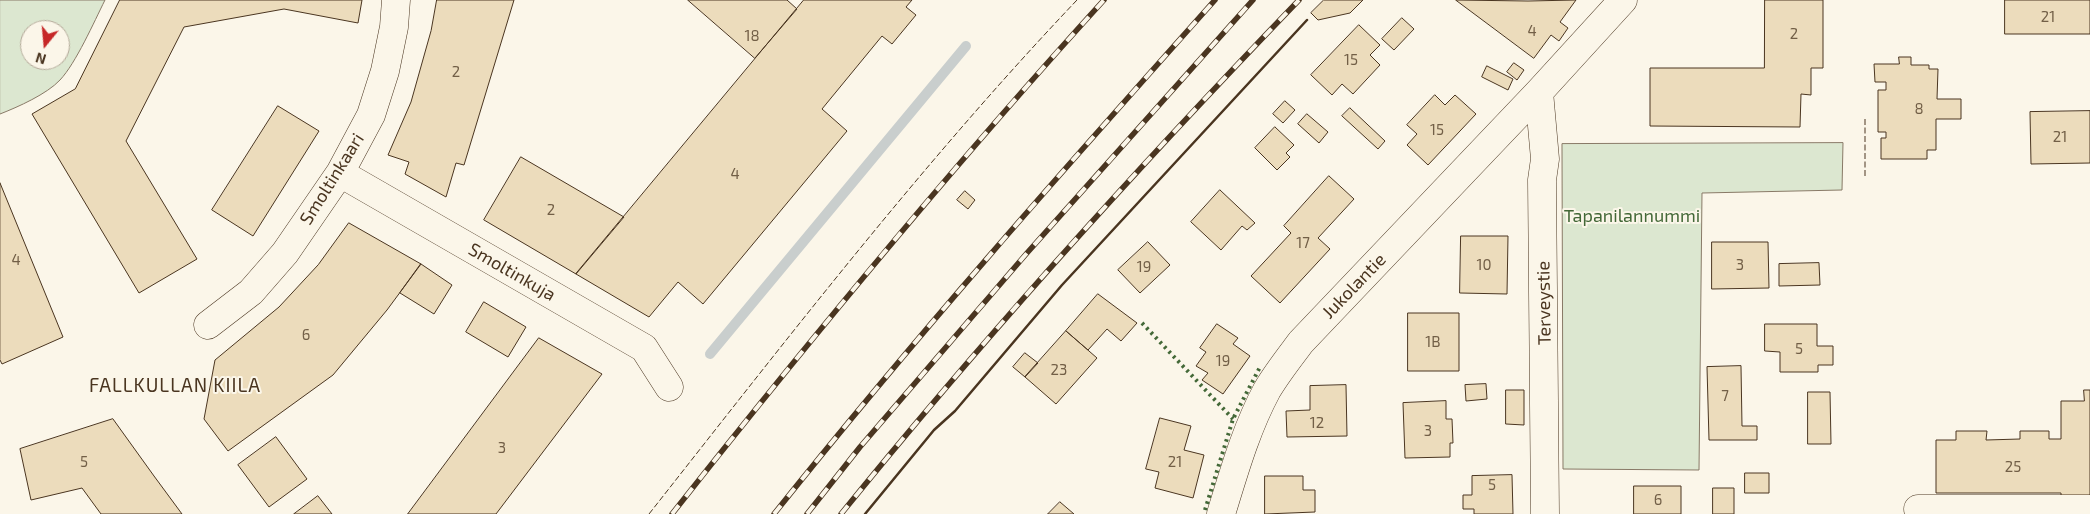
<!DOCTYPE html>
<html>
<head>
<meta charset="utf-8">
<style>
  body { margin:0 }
  #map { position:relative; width:2090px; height:514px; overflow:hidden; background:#fbf6e9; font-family:"Exo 2",sans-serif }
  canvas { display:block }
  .north { position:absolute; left:20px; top:20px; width:50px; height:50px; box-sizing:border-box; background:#fbf6e9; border:1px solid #b4a999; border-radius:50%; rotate:197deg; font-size:14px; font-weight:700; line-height:20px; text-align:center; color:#4a3520 }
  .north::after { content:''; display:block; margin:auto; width:18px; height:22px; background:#c62828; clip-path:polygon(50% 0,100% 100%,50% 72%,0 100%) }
</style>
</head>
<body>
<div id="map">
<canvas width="2090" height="514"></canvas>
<div class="north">N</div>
</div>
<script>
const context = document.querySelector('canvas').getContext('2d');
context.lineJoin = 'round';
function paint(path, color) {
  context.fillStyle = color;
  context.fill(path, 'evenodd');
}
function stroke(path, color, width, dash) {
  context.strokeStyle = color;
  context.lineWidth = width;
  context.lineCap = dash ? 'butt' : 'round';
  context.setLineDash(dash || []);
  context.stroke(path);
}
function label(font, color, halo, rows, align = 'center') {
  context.font = font + ' "Exo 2",sans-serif';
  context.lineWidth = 4;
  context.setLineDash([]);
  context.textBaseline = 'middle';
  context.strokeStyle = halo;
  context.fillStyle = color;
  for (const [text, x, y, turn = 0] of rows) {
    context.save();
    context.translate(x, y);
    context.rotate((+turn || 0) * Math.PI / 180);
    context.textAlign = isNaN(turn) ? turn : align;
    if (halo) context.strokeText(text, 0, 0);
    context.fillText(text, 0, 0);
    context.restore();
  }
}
const green = new Path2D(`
  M0,0H105C94,22 76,63 60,80C47,94 18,107 0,114ZM30,30H60V60H30Z
  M1843,143L1842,190L1702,193L1699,470L1563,469L1562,144Z`);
paint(green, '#dce7d0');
stroke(green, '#887966', 1);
stroke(new Path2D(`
  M710,354L966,46`), '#c9cecd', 10);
const building = new Path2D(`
  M120,0H362L358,23L284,9L184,27L126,141L197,259L139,293L32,114L75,89Z
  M437,0H514L464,165L456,163L446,197L405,174L409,162L388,155L411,102L431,31Z
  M688,0H787L797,9L755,58Z
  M804,0H912L906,7L916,15L892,44L882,36L822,109L847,131L703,304L678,282L649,317L576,274Z
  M1324,0H1363L1350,13L1318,20L1311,13Z
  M1456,0L1528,1L1576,0L1560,22L1568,28L1559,41L1551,35L1534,58Z
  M1765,0H1823V68H1811V95L1801,94L1800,127L1650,126V68H1764Z
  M2005,0H2090V34H2005Z
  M1402,18L1414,29L1394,50L1382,39Z
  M1359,25L1380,45L1370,55L1380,65L1353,94L1342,84L1332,95L1311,75Z
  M1899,57H1911V65H1929V69H1938L1937,99H1961V119H1936V150H1927V159H1881V138H1886V132H1878V90H1886V82H1875L1874,64H1899Z
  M1514,63L1524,70L1517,80L1507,72Z
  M1487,66L1513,79L1508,90L1482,77Z
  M1435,95L1445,105L1455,95L1476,114L1428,165L1407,145L1417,134L1407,125Z
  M1285,101L1295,110L1283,123L1273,114Z
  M278,106L319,131L253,236L212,210Z
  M1350,108L1385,141L1378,149L1342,116Z
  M2090,111V163L2031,164L2030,112Z
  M1307,114L1328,132L1319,143L1298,124Z
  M1275,127L1294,145L1286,153L1290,157L1277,170L1255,148Z
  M521,157L624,217L576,274L484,220Z
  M1329,176L1354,199L1318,238L1330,249L1280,303L1251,276L1291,233L1284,226Z
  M0,183L63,337L2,364L0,360Z
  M1220,190L1255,223L1247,230L1242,226L1221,250L1191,222Z
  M965,191L975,200L968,209L957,200Z
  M349,223L421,264L387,310L333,375L228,451L204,419L215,360L279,307L318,265Z
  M1461,236H1508L1507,294L1460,293Z
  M1148,242L1170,265L1140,293L1118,270Z
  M1712,242H1768L1769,288L1712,289Z
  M1819,263L1820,285L1779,286V264Z
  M421,264L452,285L434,314L400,293Z
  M1098,294L1137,323L1121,341L1107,329L1088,350L1066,331Z
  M484,302L526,327L508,357L466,332Z
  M1408,313H1459V371H1408Z
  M1217,324L1238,338L1233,344L1250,356L1223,394L1202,380L1208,373L1196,366L1206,352L1200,348Z
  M1765,324H1817V346H1833V365H1818V372H1780V352L1765,351Z
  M1066,331L1097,358L1056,404L1025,377Z
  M539,338L602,374L496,514H408Z
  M1025,353L1038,363L1025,377L1013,367Z
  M1741,366L1742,426H1757V440H1709L1707,367Z
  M1486,384L1487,399L1466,401L1465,385Z
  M1346,385L1347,436L1287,437L1286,411L1310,410V386Z
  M1506,390H1524V425L1506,424Z
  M2084,390H2090V501L2061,502V493H1936V440H1956V431H1987L1986,440L2020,439V431H2049V439H2061V401H2084Z
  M1808,392H1830L1831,444H1808Z
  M1446,401V419H1452L1453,443H1450V457L1405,458L1403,403Z
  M1160,418L1191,426L1184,450L1204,455L1193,498L1155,488L1159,472L1146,469Z
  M113,419L154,476L182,514H101L82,488L31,500L20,449Z
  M276,437L307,479L269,507L238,465Z
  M1745,473H1769V493H1745Z
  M1512,475L1513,514H1474V509H1463V495H1472V476Z
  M1265,476H1303V490H1315V512L1265,514Z
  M1634,486H1681V514H1634Z
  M1713,488H1734V514H1713Z
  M318,496L332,514H294Z
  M1060,502L1074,514H1048Z`);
paint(building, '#ecdcbc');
stroke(building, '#4a3520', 1);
const street = new Path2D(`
  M1539,92L1545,159L1542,180L1545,514
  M340,173L644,348L669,387
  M208,325L251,292L285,253L340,173L371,115L385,71L394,27L396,0
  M1918,509H2090
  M1221,514C1234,472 1246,429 1267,390C1277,373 1289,358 1301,342L1539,92L1623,0`);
stroke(street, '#4a3520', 29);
stroke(street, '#fbf6e9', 28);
const rail = new Path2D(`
  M672,514C811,338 953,166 1104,0
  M774,514C915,337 1065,168 1215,0
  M807,514L860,447L1027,253L1253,0
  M841,514C985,336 1140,165 1299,0`);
stroke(rail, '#4a3520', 5.5);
stroke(rail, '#fbf6e9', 4, [11]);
stroke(new Path2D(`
  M1142,323L1233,419
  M1205,510L1233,419L1260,367`), '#436837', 4, [2.5, 4]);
stroke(new Path2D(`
  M1865,119V176
  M649,514C787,339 923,162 1077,0`), '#4a3520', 1, [6, 2.5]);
stroke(new Path2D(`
  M865,514L934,430L955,411L1062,285L1307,20`), '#4a3520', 2.5);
label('15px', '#725f47', null, [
  ["21",2048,17],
  ["4",1532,31],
  ["2",1794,34],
  ["18",752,36],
  ["15",1351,60],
  ["2",456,72],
  ["8",1919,109],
  ["15",1437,130],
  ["21",2060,137],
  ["4",735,174],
  ["2",551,210],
  ["17",1303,243],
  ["4",16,260],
  ["10",1484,265],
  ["3",1740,265],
  ["19",1144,267],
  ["6",306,335],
  ["1B",1433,342],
  ["5",1799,349],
  ["19",1223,361],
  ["23",1059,370],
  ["7",1725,396],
  ["12",1317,423],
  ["3",1428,431],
  ["3",502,448],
  ["5",84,462],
  ["21",1175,462],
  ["25",2013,467],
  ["5",1492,485],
  ["6",1658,500]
]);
label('18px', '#4a3520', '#fbf6e9', [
  ["Smoltinkaari",332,179,-58],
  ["Smoltinkuja",512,272,30],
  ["Jukolantie",1354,286,-46],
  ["Terveystie",1544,303,-91]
]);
label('18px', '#436837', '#fbf6e9', [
  ["Tapanilannummi",1632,216]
]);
context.letterSpacing = '1px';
label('19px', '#4a3520', '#fbf6e9', [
  ["FALLKULLAN KIILA",175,386]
]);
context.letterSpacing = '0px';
</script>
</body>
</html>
